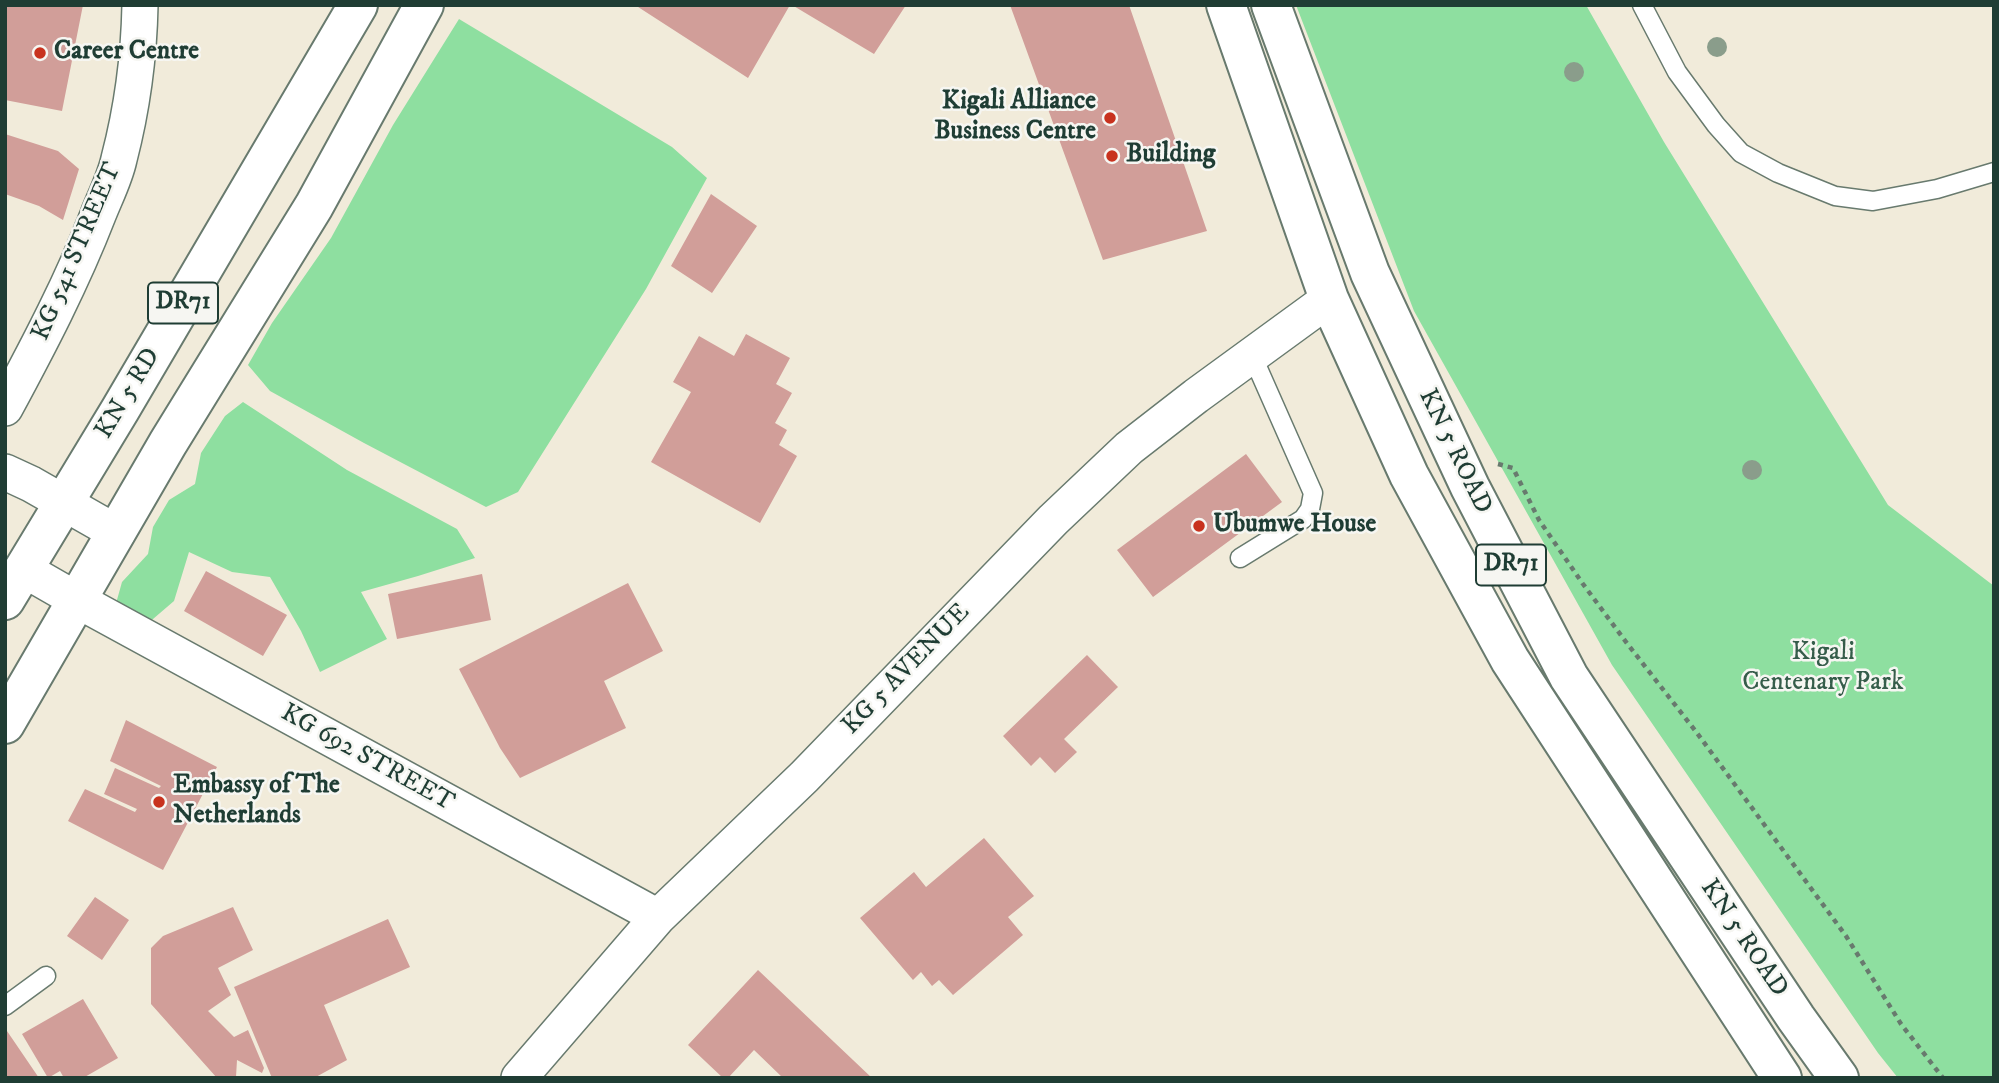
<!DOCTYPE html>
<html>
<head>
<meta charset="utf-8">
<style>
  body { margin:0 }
  #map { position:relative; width:1999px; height:1083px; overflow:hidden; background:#f1ebda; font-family:"IM FELL DW Pica",serif }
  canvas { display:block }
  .frame { position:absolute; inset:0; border:7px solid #1f3d34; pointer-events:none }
</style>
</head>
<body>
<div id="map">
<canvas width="1999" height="1083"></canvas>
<div class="frame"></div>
</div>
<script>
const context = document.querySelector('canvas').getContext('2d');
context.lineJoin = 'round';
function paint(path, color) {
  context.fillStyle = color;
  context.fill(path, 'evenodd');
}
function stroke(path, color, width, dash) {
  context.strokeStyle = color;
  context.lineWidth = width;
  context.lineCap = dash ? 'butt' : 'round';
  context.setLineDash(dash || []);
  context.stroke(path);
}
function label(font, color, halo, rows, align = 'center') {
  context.font = font + ' "IM FELL DW Pica",serif';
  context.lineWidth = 5;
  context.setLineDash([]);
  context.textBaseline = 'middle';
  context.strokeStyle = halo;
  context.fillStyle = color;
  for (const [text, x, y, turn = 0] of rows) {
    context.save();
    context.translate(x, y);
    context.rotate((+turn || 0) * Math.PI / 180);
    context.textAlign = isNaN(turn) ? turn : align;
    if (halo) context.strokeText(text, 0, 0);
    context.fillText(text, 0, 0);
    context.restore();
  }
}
paint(new Path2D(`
  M1296,5H1586L1664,142L1888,505L1994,586V1078H1898L1878,1053L1612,665L1414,311Z
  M459,19L672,147L707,178L646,289L518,492L486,507L364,443L270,391L248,365L272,323L331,238L393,125Z
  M243,402L347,470L457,529L475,558L418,576L361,592L387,639L320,672L301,631L270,577L232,572L189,552L174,601L146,625L115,607L122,582L148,554L153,527L169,500L195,484L201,453L225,416Z`), '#8edfa0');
paint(new Path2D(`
  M5,5H83L62,111L5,100Z
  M635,5H790L748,78Z
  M792,5H906L874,54Z
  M1010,5H1129L1207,231L1103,260Z
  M5,134L58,151L79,169L63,220L39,206L5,194Z
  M711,194L757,226L712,293L671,266Z
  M746,334L790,358L776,384L792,393L775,423L787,430L779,445L797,456L760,523L651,462L691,392L673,382L699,336L734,356Z
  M1246,454L1282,502L1153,597L1117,550Z
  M206,571L287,615L263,656L184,611Z
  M482,574L491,620L397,639L388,594Z
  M628,583L663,651L604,681L626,728L520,778L500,748L459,669Z
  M1087,655L1118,687L1064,739L1077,752L1055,773L1040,757L1031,766L1003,736Z
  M126,720L217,767L163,870L68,821L85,789L135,812L137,809L104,794L115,768L159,788L161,786L110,761Z
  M984,838L1034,896L1008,917L1023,935L953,995L939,980L932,986L921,972L913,980L860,918L914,872L926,887Z
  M95,897L129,920L102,960L67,936Z
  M233,907L253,950L218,968L231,995L208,1011L234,1037L248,1030L264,1068L262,1073L237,1060L236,1077L217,1078L151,1004V948L163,936Z
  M388,919L410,967L324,1005L347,1060L314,1078H272L234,987Z
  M758,970L872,1078H783L754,1050L728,1078H723L688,1045Z
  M83,999L118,1058L83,1078H64L60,1071L48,1078L22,1034Z
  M7,1031L39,1078H5V1032Z`), '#d19e99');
const service = new Path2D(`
  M1642,5L1677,72L1716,125L1741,153L1778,173L1835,196L1873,201L1937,189L1994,172
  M1240,558L1303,519L1310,509L1313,493L1252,355
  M5,1006L46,976`);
const minor = new Path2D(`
  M5,408C39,345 72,282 98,215C105,197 115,178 119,159C132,109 139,57 140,5
  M5,472L31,484L117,533
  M23,569L77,600L658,917
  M519,1078L658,917L804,777L1053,520L1129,448L1196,396L1329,299`);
const primary = new Path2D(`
  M1226,5L1329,299L1409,475L1510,660L1782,1078
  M1271,5L1370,273L1470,487L1569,677L1796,1018L1839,1078
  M5,600L120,410L358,5
  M5,724L168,443L314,206L424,5`);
stroke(service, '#687a6e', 21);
stroke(minor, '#687a6e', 38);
stroke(primary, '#687a6e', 42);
stroke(new Path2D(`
  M1498,464L1513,468L1539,520L1583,584L1626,642L1697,733L1777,842L1846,936L1901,1024L1943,1078`), '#687a6e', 4.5, [5, 5]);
stroke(service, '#fff', 18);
stroke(minor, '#fff', 35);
stroke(primary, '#fff', 38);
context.fillStyle = '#8a9d8b';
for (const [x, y] of [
  [1717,47],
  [1574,72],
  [1752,470]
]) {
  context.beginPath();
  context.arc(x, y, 10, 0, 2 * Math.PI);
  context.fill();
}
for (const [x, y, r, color] of [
  [40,53,7,"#c8321e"],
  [1110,118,7,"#c8321e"],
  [1112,156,7,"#c8321e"],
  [1199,526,7,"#c8321e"],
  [159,802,7,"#c8321e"]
]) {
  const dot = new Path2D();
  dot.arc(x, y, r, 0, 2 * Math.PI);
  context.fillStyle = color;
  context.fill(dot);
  stroke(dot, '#f6f6f2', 2.5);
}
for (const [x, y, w] of [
  [183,303,70],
  [1511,565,70]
]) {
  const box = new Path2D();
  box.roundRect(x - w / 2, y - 20.5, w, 41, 5);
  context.fillStyle = '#f6f6f2';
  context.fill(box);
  stroke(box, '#1f3d34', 2);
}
label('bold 24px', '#1f3d34', null, [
  ["DR71",183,303],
  ["DR71",1511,565]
]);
label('bold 26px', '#1f3d34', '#f6f6f2', [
  ["Career Centre",54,53],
  ["Kigali Alliance",1096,103,"right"],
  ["Business Centre",1096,133,"right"],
  ["Building",1126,156],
  ["Ubumwe House",1213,526],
  ["Embassy of The",173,787],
  ["Netherlands",173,817]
], 'left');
label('26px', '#1f3d34', '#f6f6f2', [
  ["KG 541 STREET",78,252,-67],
  ["KN 5 RD",129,394,-59],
  ["KN 5 ROAD",1454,452,64],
  ["KG 5 AVENUE",907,670,-46],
  ["KG 692 STREET",367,759,29],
  ["KN 5 ROAD",1743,939,56]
]);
label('26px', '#355d4a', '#f6f6f2', [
  ["Kigali",1823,654],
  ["Centenary Park",1823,684]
]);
</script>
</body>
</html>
